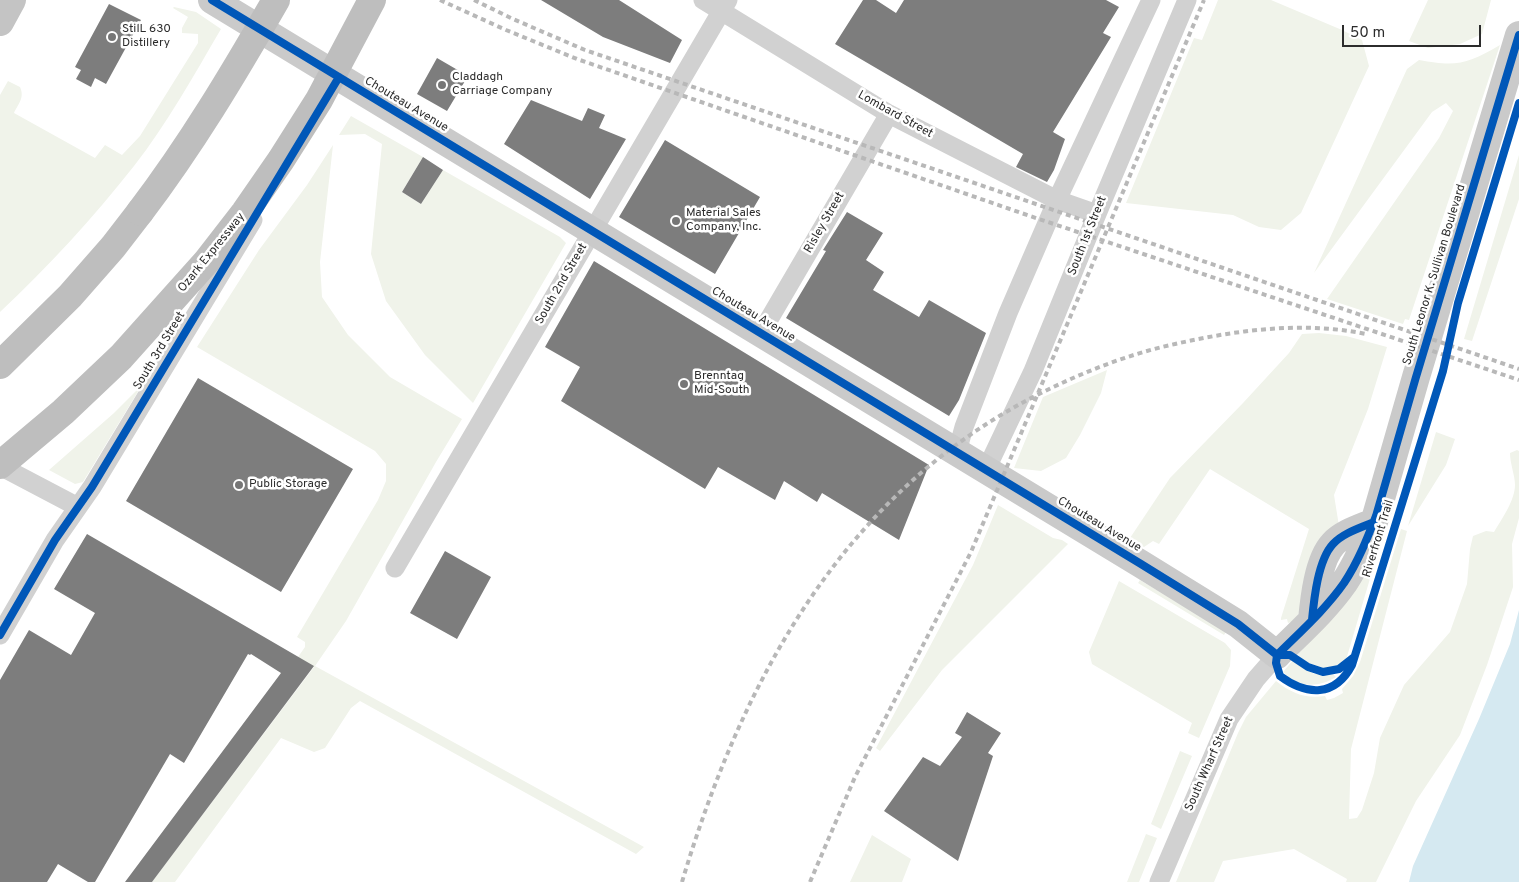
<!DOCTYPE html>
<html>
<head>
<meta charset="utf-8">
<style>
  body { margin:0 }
  #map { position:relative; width:1519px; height:882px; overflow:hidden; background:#fff; font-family:Overpass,sans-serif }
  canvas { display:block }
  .scale { position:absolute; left:1342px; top:25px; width:139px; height:22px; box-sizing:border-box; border:2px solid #2c2c2c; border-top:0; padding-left:6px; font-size:15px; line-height:18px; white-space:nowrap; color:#2c2c2c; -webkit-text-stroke:4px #fff; paint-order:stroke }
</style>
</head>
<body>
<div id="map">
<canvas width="1519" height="882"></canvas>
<div class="scale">50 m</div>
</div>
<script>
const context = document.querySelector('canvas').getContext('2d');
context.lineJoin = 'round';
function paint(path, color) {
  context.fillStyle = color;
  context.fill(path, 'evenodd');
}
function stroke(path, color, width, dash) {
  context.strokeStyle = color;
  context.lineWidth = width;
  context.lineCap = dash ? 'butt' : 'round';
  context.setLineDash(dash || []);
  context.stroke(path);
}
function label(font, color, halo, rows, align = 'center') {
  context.font = font + ' Overpass,sans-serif';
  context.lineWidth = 5;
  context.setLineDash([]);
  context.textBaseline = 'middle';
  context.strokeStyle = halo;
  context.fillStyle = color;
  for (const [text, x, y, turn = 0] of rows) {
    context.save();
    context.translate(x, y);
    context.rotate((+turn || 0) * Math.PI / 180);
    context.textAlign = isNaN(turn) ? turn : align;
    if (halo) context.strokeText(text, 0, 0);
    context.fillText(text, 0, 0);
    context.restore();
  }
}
paint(new Path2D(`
  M1218,0H1271L1342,30L1362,40L1369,66L1301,213L1281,230L1259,227L1233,215L1126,203L1194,38L1202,40Z
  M1428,0H1491L1482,34L1460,44L1428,48L1409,41Z
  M174,7L196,12L221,29C194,75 167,124 134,166C93,218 48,267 0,312V95L8,81L20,87C25,98 18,104 14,113L95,158L105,145L122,155L140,136L198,43V34L182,33V28L188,17L173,8Z
  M1500,45L1409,320L1405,319L1403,324L1327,299L1439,138L1453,111L1446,103L1432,112L1314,273L1407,69L1419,60C1456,67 1468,64 1500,45Z
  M351,116L423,157L402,192L421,204L443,170L560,237L566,243L473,403L425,355L386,301L371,254L382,144L365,134L339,135Z
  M333,145L320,262L322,297L348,335L390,377L462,419L436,462L346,621L315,666L644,847L636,854L360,701L351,708L325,748L314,752L281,738L175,882H152L314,667L298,657L305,647V642L297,637L378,500L386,481V464L375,451L197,347L259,250L307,185Z
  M1519,155V199L1472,341L1464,339Z
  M1319,333L1346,336L1387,347L1368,409L1334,495L1339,526L1309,584L1298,616L1291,622L1288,623L1287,619L1281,620V618L1309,529L1210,469L1159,544L1153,541L1144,547L1130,538L1170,478L1243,403L1289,353L1302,334Z
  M1107,370L1101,393L1080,435L1066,458L1041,471L1014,468L1043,397Z
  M142,385L83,482L75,484L49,470L114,413Z
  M1436,432L1455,439L1446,465L1408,526Z
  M1517,450L1519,451V518L1512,544L1513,587L1487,665L1460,735L1416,801L1376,882H1346L1347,879L1294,849L1223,861L1214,882H1176L1238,733L1246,717L1276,681C1291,693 1305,699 1325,696L1327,700L1334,698L1343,693L1342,689L1353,676L1360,662L1401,529L1407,531L1351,749L1349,819L1357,818L1362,810L1374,773L1380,738L1404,685L1450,632L1467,584L1470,549L1473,536L1486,531L1494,532C1502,519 1515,500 1515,485C1515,475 1510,464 1510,453Z
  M998,505L1053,538L1062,540L1068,544L942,670L880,751L876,748L973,565Z
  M1368,563L1374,565L1346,660C1326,676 1314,670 1297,654Z
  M1140,580L1226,632L1224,635L1138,583Z
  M1119,581L1225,643L1231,650L1230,666L1199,738L1188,733L1192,723L1092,664L1089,652Z
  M1293,660L1314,674H1333L1336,677C1318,688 1298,688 1283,672Z
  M1180,751L1192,756L1161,829L1151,824Z
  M1146,834L1157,838L1139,882H1127Z
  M872,835L911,859L902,882H850Z`), '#f0f3ea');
paint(new Path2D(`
  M1519,610V882H1409L1413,866L1479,719L1510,644Z`), '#d5e9f1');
paint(new Path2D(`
  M541,0H619L682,40L670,63L603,37Z
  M863,0H876L896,13L904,0H1106L1119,7L1103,33L1111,37L1053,132L1065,139L1054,170L1047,182L1016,167L1023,154L835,44Z
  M109,4L141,20L106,84L95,78L91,87L76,79L81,70L75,67Z
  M437,58L468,76L447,111L417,94Z
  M531,100L582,121L588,108L605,115L599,128L626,139L590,199L504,144Z
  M665,140L760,197L715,274L619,217Z
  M423,157L443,170L421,204L402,192Z
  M847,212L883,233L866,260L884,272L873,290L919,317L929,300L986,333L959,400L949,416L786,318L826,251L823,250Z
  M594,261L929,465L899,540L822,493L817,502L784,481L775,500L718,467L705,489L561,401L580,367L545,347Z
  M198,378L353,469L281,592L126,501Z
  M87,534L314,666L152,882H125L281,673L251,654L250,655L248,654L184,763L170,754L95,882H88L58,864L47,882H0V680L29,630L71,655L95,613L54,589Z
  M445,551L491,577L457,639L410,613Z
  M967,712L1001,733L988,753L993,756L958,861L884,811L923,757L940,766L962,737L955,733Z`), '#7d7d7d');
stroke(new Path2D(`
  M703,0L889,114L1057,200L1097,214
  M761,333L889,114
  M957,452L964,427L1008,313L1057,200L1151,0
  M0,466L78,507
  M986,470L1033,371L1097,214L1187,0
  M395,568L728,0
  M0,635L55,540L92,487L253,220
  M1159,882L1229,719L1256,679L1277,655`), '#d1d1d1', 19);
stroke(new Path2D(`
  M212,0L1141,564L1238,624L1277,655C1300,632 1325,610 1344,583C1358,562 1367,539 1376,516L1416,377L1519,35
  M1312,620C1314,599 1318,560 1333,544C1343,533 1360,528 1374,522`), '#cacaca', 28);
stroke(new Path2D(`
  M0,22L12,0`), '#c4c4c4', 28);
stroke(new Path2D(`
  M0,365L70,296L113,247L140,212`), '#bebebe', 28);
stroke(new Path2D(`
  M440,0L506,30L577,59L1030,216L1519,380
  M474,0L513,19L585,50L1519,369
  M682,882C743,678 845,490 1043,392C1086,371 1129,354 1175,344C1237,330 1303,321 1366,334
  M810,882L855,777L971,552L1204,0`), '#b8b8b8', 4, [5, 4]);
stroke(new Path2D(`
  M140,212C191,145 234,73 276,0
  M0,465L63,412L121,357L207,261L245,212L281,160L319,100L372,0`), '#bebebe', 28);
stroke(new Path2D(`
  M212,0L1141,564L1238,624L1277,655
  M1312,620C1314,599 1318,560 1333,544C1343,533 1360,528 1374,522
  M0,635L55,540L92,487L339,77
  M1277,655L1276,663L1280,676C1307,696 1335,697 1352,665L1443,371L1458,303L1519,103
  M1277,655C1300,632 1325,610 1344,583C1358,562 1367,539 1376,516L1416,377L1519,35
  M1277,655H1290L1308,667L1323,672L1339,669L1353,658`), '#0057b8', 8);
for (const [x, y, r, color] of [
  [112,37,5,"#767676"],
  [442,85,5,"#767676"],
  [676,221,5,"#767676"],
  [684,384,5,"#767676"],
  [239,485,5,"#767676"]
]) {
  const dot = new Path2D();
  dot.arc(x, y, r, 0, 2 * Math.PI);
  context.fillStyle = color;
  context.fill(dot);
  stroke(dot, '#fff', 2);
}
label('12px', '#2c2c2c', '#fff', [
  ["StilL 630",122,30],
  ["Distillery",122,44],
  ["Claddagh",452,78],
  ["Carriage Company",452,92],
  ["Material Sales",686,214],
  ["Company, Inc.",686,228],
  ["Brenntag",694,377],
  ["Mid-South",694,391],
  ["Public Storage",249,485]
], 'left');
label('12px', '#2c2c2c', '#fff', [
  ["Chouteau Avenue",406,105,31],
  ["Lombard Street",895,115,29],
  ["Risley Street",825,223,-60],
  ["South 1st Street",1088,236,-68],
  ["Ozark Expressway",212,253,-51],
  ["South Leonor K. Sullivan Boulevard",1435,275,-73],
  ["South 2nd Street",562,284,-60],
  ["Chouteau Avenue",753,315,31],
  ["South 3rd Street",160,351,-59],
  ["Chouteau Avenue",1099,525,31],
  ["Riverfront Trail",1379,539,-73],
  ["South Wharf Street",1210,764,-66]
]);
</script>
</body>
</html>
